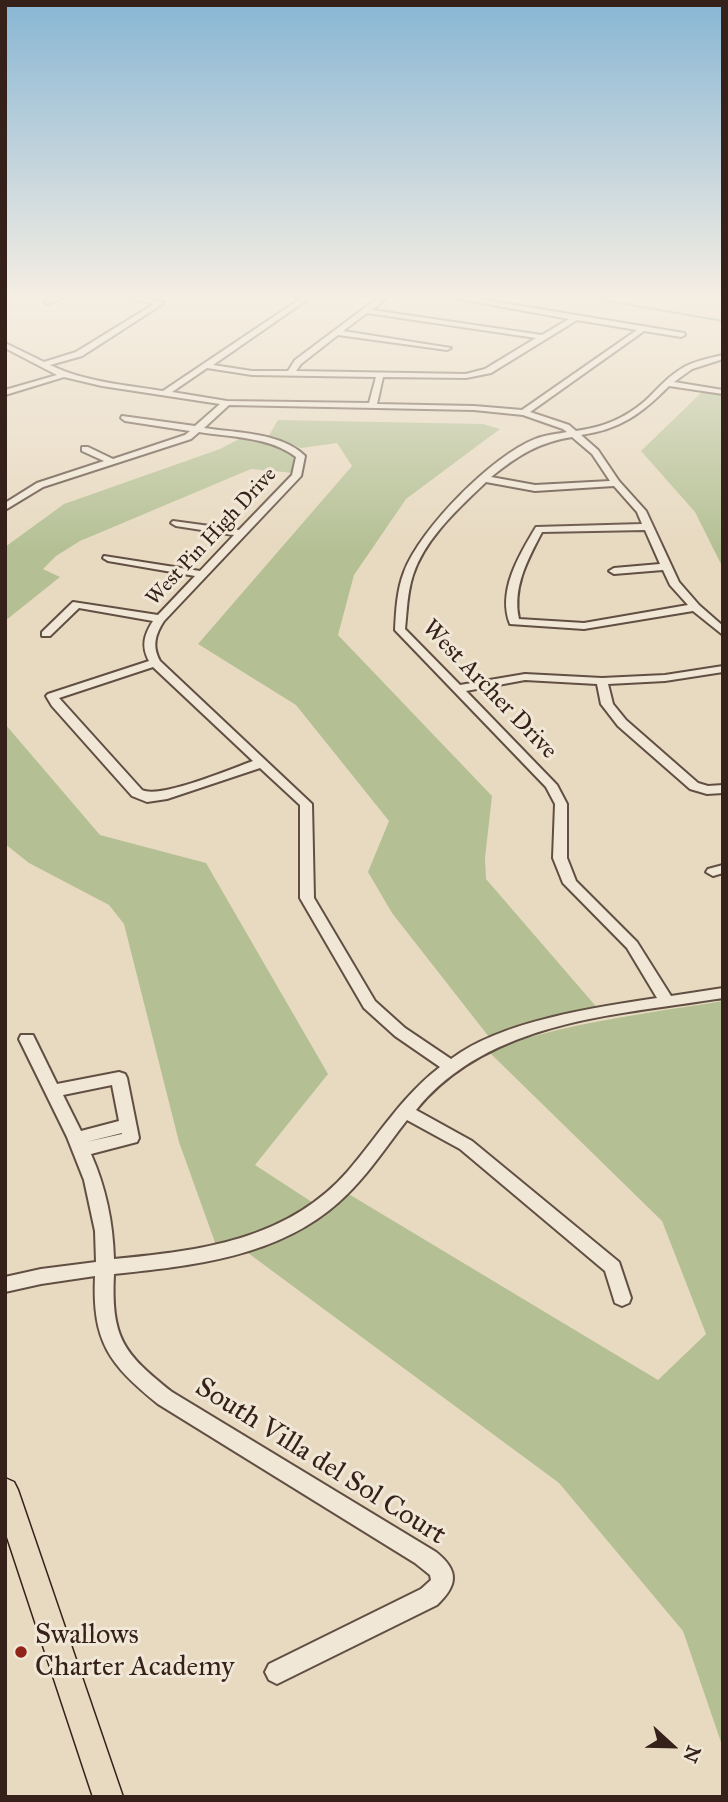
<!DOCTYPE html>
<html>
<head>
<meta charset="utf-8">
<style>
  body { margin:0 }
  #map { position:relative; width:728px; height:1802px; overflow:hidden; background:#e8dac1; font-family:"IM FELL Great Primer",serif }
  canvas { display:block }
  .frame { position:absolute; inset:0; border:7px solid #352119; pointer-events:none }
  .north { position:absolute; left:637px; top:1711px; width:70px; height:70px; -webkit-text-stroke:5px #f0e7d7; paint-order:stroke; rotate:112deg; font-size:19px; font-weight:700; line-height:28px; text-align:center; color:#352119 }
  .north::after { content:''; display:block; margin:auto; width:24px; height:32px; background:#352119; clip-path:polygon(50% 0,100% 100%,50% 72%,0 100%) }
</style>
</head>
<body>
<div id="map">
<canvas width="728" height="1802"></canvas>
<div class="frame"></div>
<div class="north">N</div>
</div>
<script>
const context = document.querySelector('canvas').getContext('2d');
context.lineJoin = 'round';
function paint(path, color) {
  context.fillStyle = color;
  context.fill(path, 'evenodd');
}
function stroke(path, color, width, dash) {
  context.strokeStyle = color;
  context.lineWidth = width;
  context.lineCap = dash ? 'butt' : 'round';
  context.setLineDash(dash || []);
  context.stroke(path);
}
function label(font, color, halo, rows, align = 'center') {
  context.font = font + ' "IM FELL Great Primer",serif';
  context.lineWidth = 6;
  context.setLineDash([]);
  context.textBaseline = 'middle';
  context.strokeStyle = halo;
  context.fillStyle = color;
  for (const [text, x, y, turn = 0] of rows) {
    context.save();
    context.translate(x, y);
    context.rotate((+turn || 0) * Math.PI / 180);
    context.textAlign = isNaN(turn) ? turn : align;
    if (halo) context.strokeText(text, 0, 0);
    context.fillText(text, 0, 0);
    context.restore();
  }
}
paint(new Path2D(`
  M704,390L723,393V568L695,512L641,451Z
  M278,420L483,424L500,429L406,499L354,575L338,635L492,796L485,858L486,879L600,1011L489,1037L392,913L368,872L389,821L296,705L198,644L352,466L337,443L301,448L268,437Z
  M243,437C262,441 286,444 297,461L294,473L251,469L80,541L56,556L43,569L60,577L5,621V547L64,504L220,449Z
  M5,724L100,835L206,863L328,1074L255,1165L315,1204L282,1225L217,1248L179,1142L124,924L109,905L29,863L5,844Z
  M723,1001V1748L683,1631L559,1483L248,1253L312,1224L347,1193L658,1380L706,1334L662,1221L488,1051C563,1023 643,1014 723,1001Z`), '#b4c094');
stroke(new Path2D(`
  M585,297L723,321`), '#707d78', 2);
const minor = new Path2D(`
  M54,297H64L48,304L44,302Z
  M129,297H143L164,303L82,356L50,365C85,382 125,385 163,391L303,297H311L213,365L252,371H288L295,360L379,297H387L372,310L542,335L569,319L449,297H467L684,333L685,335L681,337L644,331L530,412L569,425L576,431C603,427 624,419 645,401C659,388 669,375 686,366C698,360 710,358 723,355V359L692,369L674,382L723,390V394L669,386C641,414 621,429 581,435L598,450L619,481L646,511L679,582L699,605L723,626V635L693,611L584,629L510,624C497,592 519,555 536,527L642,524L637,512L614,486L535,491L486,482C459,508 425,538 413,575C407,593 407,611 405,629L460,685L525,674L602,678L665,675L723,666V672L665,681L608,684L613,704L626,720L698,783L708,786L723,785V793L707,794L690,789L618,726L601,704L597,684L525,680L466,691L557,785L567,804V858L576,881L637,942L671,996L723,988V998C617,1015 489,1020 416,1110L472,1141L619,1262L631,1298L629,1303L622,1306L615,1303L605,1271L460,1149L407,1120C385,1148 366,1178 339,1202C278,1257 192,1266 114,1274C111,1338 123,1353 172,1392L436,1552C460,1571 457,1586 437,1605L277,1684L269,1680L265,1672L269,1664L421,1589L431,1580L430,1575L415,1563L158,1404C109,1364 92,1342 95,1276L41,1284L5,1292V1277L41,1269L96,1262L95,1231L84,1180L67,1137L19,1039L21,1035H33L57,1084L119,1072L125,1074L127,1078L139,1138L137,1142L91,1154C106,1188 113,1222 114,1259C200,1251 288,1240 348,1171C378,1136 403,1095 440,1067L395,1036L364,1008L300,898V805L260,768L167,799L147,802L132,796L52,706L46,696L48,694L149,661C141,646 144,635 153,621L79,608L50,636H42V632L73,602L158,615L195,576L108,561L103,558L104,556L200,571L234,535L176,526L171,523L173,521L239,530L292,475L296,457C271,437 230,437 199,432L191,439L43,487L5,510V503L37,483L104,461L82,451V447H88L113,459L185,435L190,431L125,421L121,418L122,416L195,426L220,404L102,386L64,377L5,395V390L57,375L5,348V343L44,362L76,352L154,304ZM367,313L536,338L485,369L466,374L296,371L301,364L338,335L447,350L451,348L343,331ZM577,320L637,330L522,410L474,406L377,404L383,377L466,378L491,373ZM207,368L252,375L376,377L369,403L227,401L172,392ZM229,405L474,410L523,415L563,429L567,432C557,434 545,435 535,439C492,456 421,528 404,572C397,590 396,610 395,630L546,787L555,804L553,858L563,883L627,948L657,998C596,1007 501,1021 451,1059L405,1028L375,1001L314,898L312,804L160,661C152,646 155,635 164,621L301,476L305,456C281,432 236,433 204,428ZM572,437L592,454L610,481L535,485L491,477C517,456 539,442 572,437ZM645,530L660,564L614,568L609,571L614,574L663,570L670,585L688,605L584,623L519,619C512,587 528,559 542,532ZM153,667L253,761C231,769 160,799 142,790L59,698ZM112,1085L119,1121L81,1131L63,1095ZM122,1133V1134L86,1142Z
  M723,865V873L713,876L706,872L708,869Z`);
const major = new Path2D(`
  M5,1478L14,1482L18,1490L123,1797H93L5,1531Z`);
stroke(minor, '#624f43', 4);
stroke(major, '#352119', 3);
paint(minor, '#f0e7d7');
paint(major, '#e8dac1');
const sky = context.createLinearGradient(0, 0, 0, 550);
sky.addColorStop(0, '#88b6d4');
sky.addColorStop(0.54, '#f5eee3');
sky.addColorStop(1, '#f5eee300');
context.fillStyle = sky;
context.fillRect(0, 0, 728, 550);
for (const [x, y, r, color] of [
  [21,1652,7,"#8f2418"]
]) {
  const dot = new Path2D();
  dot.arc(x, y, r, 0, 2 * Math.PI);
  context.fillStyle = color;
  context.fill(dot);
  stroke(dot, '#f0e7d7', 2.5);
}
label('21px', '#352119', '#f0e7d7', [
  ["West Pin High Drive",212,537,-47]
]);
label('24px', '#352119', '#f0e7d7', [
  ["West Archer Drive",489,690,46]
]);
label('28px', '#352119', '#f0e7d7', [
  ["South Villa del Sol Court",320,1462,32]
]);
label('28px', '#352119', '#f0e7d7', [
  ["Swallows",35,1636],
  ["Charter Academy",35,1668]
], 'left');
</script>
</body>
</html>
